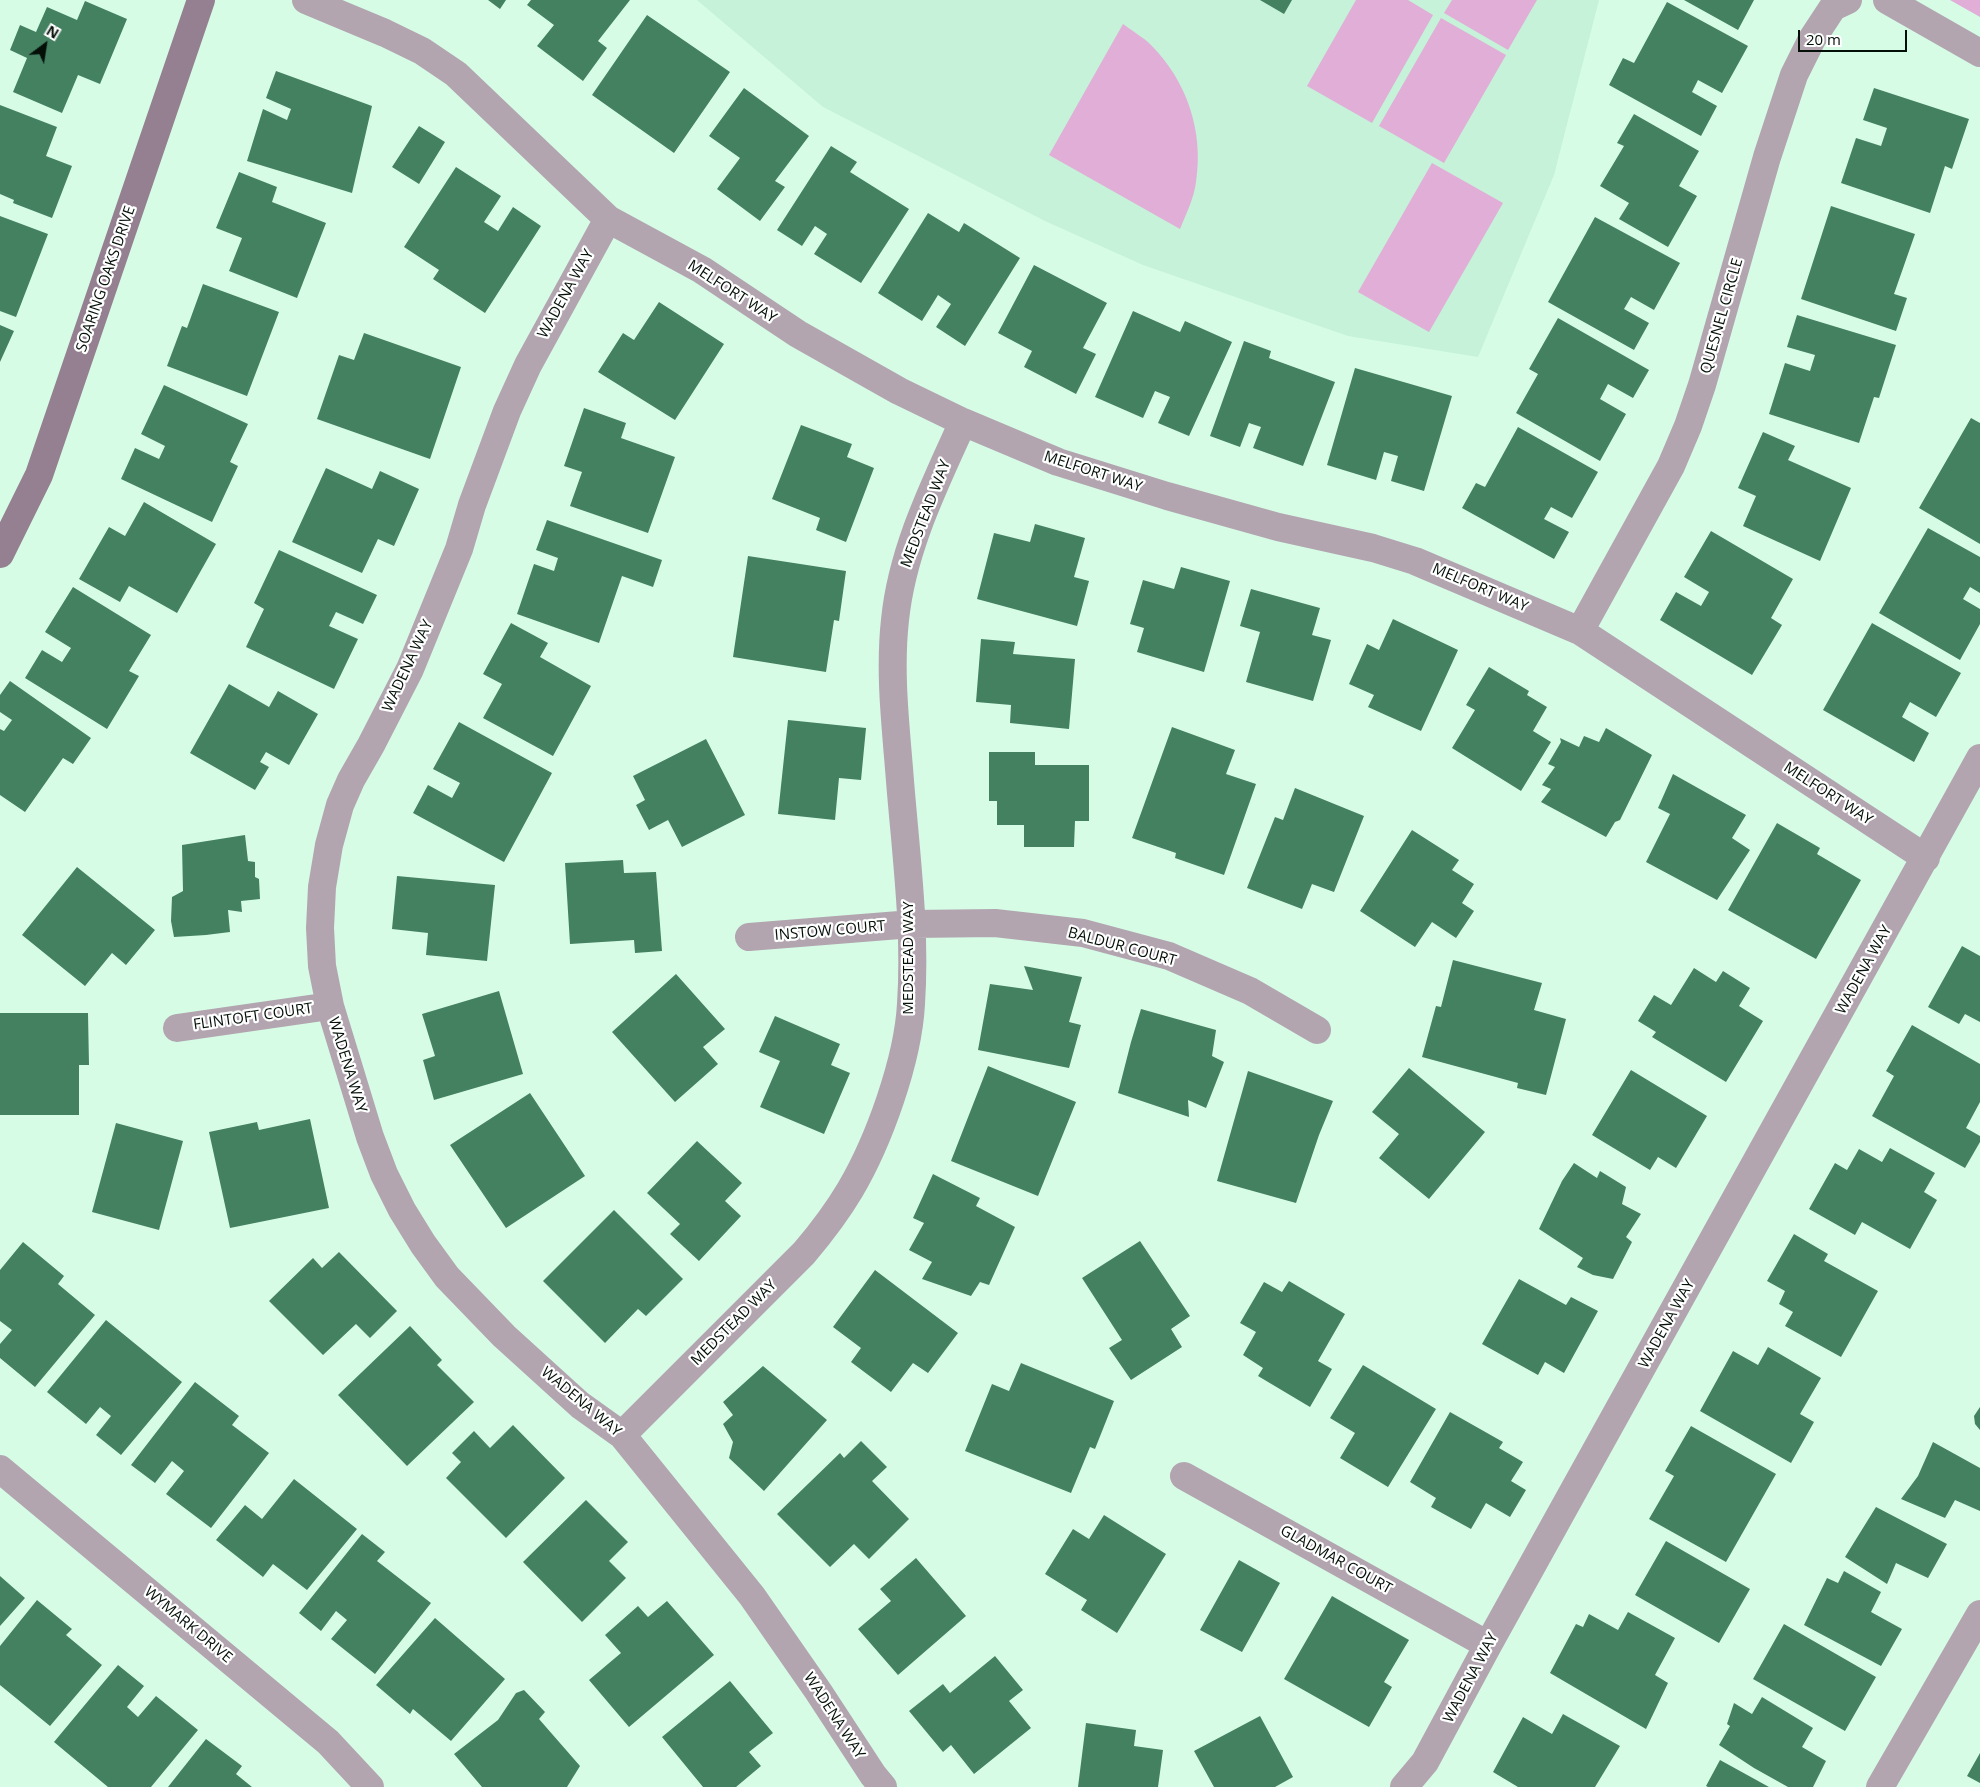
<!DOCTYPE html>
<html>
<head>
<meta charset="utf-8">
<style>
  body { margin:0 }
  #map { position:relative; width:1980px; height:1787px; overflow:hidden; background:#d7fce6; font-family:"Open Sans",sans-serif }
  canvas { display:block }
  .north { position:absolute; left:20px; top:20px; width:50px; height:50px; -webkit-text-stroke:4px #fefffe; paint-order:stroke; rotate:31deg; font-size:14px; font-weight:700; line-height:20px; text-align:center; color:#040f08 }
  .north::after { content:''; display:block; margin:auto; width:18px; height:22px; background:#040f08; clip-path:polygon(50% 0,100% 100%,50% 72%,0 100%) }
  .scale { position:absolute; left:1798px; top:30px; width:109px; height:22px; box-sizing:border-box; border:2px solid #040f08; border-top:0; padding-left:6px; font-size:15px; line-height:18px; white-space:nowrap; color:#040f08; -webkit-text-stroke:4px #fefffe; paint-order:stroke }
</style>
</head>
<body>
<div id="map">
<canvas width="1980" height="1787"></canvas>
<div class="north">N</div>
<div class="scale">20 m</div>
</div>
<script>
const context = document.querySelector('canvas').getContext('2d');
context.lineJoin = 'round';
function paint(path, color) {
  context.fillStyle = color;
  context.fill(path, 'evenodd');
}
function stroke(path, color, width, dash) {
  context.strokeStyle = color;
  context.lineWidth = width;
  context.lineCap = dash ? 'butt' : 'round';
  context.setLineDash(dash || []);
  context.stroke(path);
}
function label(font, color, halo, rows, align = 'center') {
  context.font = font + ' "Open Sans",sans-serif';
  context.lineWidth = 4.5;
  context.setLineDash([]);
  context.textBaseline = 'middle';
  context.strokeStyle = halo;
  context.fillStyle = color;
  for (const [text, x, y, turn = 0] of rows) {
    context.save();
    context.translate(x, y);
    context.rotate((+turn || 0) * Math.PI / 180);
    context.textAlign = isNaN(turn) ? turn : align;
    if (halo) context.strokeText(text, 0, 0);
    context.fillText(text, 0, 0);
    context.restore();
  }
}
paint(new Path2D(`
  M697,0H1599L1554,175L1478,357L1348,336L1143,265L1045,221L823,107Z`), '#c5f2d8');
paint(new Path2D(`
  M1356,0H1408L1433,15L1372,123L1307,86Z
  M1452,0H1537L1508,50L1444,13Z
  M1950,0H1980V17Z
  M1441,18L1506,55L1444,163L1379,126Z
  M1123,24C1132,31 1143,37 1151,45C1187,81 1204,132 1196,182C1194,198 1186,214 1180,229L1049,155Z
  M1432,163L1503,203L1429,332L1358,292Z`), '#e1aed7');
paint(new Path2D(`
  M488,0H506L500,9Z
  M531,0H630L598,41L607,48L583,81L537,46L554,25L527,5Z
  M1260,0H1292L1284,14Z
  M1684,0H1754L1738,30Z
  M85,1L127,19L100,84L78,75L62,113L13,92L27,58L10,50L20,25L36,32L47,7L77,20Z
  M1667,2L1748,46L1722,93L1698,80L1692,92L1717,106L1701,136L1609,85L1623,58L1634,63Z
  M647,15L730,72L674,153L592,95Z
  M276,71L372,106L352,193L247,161L263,109L287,120L291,109L266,98Z
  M744,88L809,136L775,181L785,187L760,221L717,189L740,158L709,136Z
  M1874,88L1969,119L1952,169L1945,166L1930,213L1841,183L1856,138L1881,146L1887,128L1863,120Z
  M0,105L57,127L46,156L72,166L52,218L13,203L14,200L0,194Z
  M1634,114L1699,151L1679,186L1697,196L1668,247L1619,219L1629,203L1600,186L1624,146L1617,143Z
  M419,126L445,142L419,184L392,167Z
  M831,146L857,162L850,172L909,209L861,283L814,254L827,234L815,226L802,246L777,230Z
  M456,167L501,196L484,222L498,231L513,207L541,226L485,313L433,279L439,270L404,247Z
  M239,172L277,187L272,202L326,223L297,298L229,271L242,238L216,228Z
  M1831,206L1915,234L1894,294L1907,298L1896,331L1801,299Z
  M928,213L959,232L964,223L1020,258L965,346L936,327L951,304L938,295L922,321L878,293Z
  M0,216L48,234L16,317L0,311Z
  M1595,217L1680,263L1654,310L1631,297L1624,309L1649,323L1634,350L1548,302Z
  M1034,265L1107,303L1083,348L1096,354L1076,394L1024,367L1032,351L998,333Z
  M203,284L279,312L247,396L167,366L182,326L187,328Z
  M659,302L724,344L675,420L598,372L623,333L634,340Z
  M1133,311L1180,332L1185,321L1232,342L1189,436L1158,423L1170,397L1155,391L1143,418L1095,397Z
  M1797,315L1896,345L1879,398L1874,397L1859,443L1769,414L1785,363L1810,371L1815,355L1787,347Z
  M1558,318L1649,370L1633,398L1608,384L1600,399L1626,414L1600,461L1516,413L1538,374L1529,369Z
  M0,325L14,331L0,362Z
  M364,333L461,367L430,459L317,419L339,355L354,360Z
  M1244,341L1271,351L1269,358L1335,382L1303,466L1253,448L1261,427L1249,423L1240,447L1210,436Z
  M1355,368L1452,396L1424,491L1391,481L1398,456L1384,452L1376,480L1327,465Z
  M164,385L248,424L230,462L238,466L212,522L121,479L135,448L159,459L165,446L141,434Z
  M584,408L626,423L621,438L675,457L648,533L570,506L582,472L564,466Z
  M1971,418L1980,423V544L1919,508Z
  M801,425L852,444L847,457L874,468L846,542L816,530L820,518L772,499Z
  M1518,427L1598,472L1572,518L1551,507L1544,519L1569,532L1554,559L1462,508L1476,483L1485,487Z
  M1763,432L1795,446L1788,460L1851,488L1820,561L1743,526L1756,496L1738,488Z
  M326,468L372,489L380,471L419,489L394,546L378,539L362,573L292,542Z
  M144,502L216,544L177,613L129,586L120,602L79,579L109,527L125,536Z
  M547,520L662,560L653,587L622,576L599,643L517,614L534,564L554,571L558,558L536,550Z
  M1035,524L1085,538L1074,577L1089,581L1077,626L977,599L994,533L1030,542Z
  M1928,528L1980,557V593L1970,587L1963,599L1980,609V624L1960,660L1879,613Z
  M1711,531L1793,579L1771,618L1782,625L1752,675L1660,620L1676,592L1701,606L1709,592L1684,577Z
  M279,550L377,595L363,624L336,612L329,626L358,639L334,689L246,647L264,609L254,603Z
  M748,556L846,571L839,621L834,620L826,672L733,657Z
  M1181,567L1230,581L1204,672L1137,652L1144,628L1130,624L1143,580L1174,589Z
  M73,587L151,635L129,671L139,676L107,729L25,678L42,650L62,662L71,648L45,632Z
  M1251,589L1320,608L1312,635L1331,640L1313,701L1246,682L1260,632L1240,626Z
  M1393,619L1458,650L1421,731L1368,707L1374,695L1349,684L1367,644L1379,650Z
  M511,623L548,643L540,657L591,686L553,756L483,718L502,684L483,674Z
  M1872,623L1961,673L1936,717L1910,702L1902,717L1929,733L1914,762L1823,710Z
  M981,639L1015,642L1013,654L1075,659L1069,729L1010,723L1011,705L976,702Z
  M1489,667L1529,691L1527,695L1547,707L1533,731L1551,742L1521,791L1452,748L1475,710L1466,705Z
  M10,681L91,738L73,764L63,758L25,812L0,795V729L4,731L12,720L0,712V695Z
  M229,684L269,707L278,691L318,714L289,765L266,752L260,762L269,767L255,790L190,753Z
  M788,720L866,728L861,780L839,778L835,820L778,814Z
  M459,722L552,773L504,862L413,813L428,785L452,798L460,783L433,769Z
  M1172,727L1235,750L1226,774L1256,784L1224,875L1175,858L1176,853L1132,838Z
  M1606,728L1652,755L1620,820L1615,822L1606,837L1541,802L1551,789L1542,785L1555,767L1548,764L1561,742L1560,738L1579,747L1584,736L1599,742Z
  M706,739L745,815L682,847L668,820L649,830L636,805L645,800L633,776Z
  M989,752H1035V765H1089V821H1075L1074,847H1024V825H997V801H989Z
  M1673,774L1746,815L1732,838L1750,850L1717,900L1646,862L1670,814L1658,808Z
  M1295,788L1364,816L1334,892L1312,884L1302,909L1247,888L1275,817L1283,820Z
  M1777,823L1820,848L1817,854L1861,880L1816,959L1728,910Z
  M1412,830L1459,860L1452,870L1474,884L1462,903L1474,911L1456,938L1432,922L1415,947L1360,911Z
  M245,835L248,861L255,862V877L259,879L260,899L241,901L242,912L228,910L230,932L206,935L174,937L171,921L172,897L183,891L182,845Z
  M623,860L624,873L656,872L662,951L635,953L634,940L570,944L565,863Z
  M77,867L155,930L126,965L112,953L85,986L22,935Z
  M397,876L495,885L487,961L426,955L428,933L392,929Z
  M1962,946L1980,956V1022L1965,1014L1959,1024L1928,1007Z
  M1453,960L1542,983L1534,1010L1566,1019L1546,1095L1517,1088L1518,1083L1422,1057L1436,1006L1441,1007Z
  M1024,966L1082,977L1069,1022L1081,1025L1069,1068L978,1050L990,984L1033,990Z
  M1694,968L1716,982L1723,971L1750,988L1739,1006L1763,1021L1726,1082L1652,1037L1656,1032L1638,1021L1654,995L1671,1005Z
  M676,974L725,1029L703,1047L718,1064L675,1102L612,1032Z
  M499,991L523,1074L434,1100L423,1060L435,1056L422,1014Z
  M1141,1009L1216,1030L1212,1056L1224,1062L1206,1108L1188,1100L1189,1117L1118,1093L1131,1042Z
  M0,1013H88L89,1065H79V1115H0Z
  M775,1016L840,1044L831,1065L850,1073L824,1134L760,1107L780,1061L759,1052Z
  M1912,1025L1980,1064V1102L1966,1128L1980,1136V1142L1965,1168L1872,1116L1894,1076L1886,1071Z
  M988,1066L1076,1102L1038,1196L951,1161Z
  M1409,1068L1485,1132L1429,1199L1379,1158L1399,1134L1372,1112Z
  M1631,1070L1707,1116L1676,1168L1658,1157L1650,1170L1592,1135Z
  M1248,1071L1333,1101L1319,1135L1296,1203L1217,1181Z
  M530,1093L585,1176L506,1228L450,1145Z
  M310,1119L329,1208L230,1228L209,1132L257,1122L259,1130Z
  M116,1123L183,1141L159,1230L92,1212Z
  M697,1141L742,1183L725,1201L741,1216L699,1261L670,1234L680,1224L647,1193Z
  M1890,1148L1935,1173L1924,1192L1937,1200L1910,1249L1862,1222L1855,1235L1809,1209L1835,1163L1847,1170L1859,1149L1882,1162Z
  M1574,1163L1597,1178L1600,1171L1626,1187L1622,1204L1641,1214L1626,1237L1632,1242L1613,1279L1593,1275L1577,1267L1583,1258L1539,1229L1562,1181Z
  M933,1174L980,1198L976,1206L1015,1227L989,1285L980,1282L971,1296L922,1279L932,1262L909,1250L924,1223L913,1218Z
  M614,1210L683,1279L646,1316L638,1309L605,1343L543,1281Z
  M1794,1234L1828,1254L1824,1261L1878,1291L1841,1357L1785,1326L1793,1312L1779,1304L1785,1291L1767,1281Z
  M1140,1241L1190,1316L1171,1329L1182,1347L1131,1380L1109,1348L1122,1340L1082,1278Z
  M23,1242L64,1276L58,1284L95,1315L35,1387L0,1358V1344L12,1330L0,1321V1270Z
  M339,1252L397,1311L370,1338L356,1324L323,1355L269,1301L313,1258L322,1268Z
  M875,1270L958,1333L928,1373L913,1363L891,1392L851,1362L861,1348L833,1327Z
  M1519,1279L1566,1305L1571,1297L1598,1311L1564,1373L1545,1362L1538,1375L1482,1344Z
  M1289,1281L1345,1314L1318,1361L1332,1369L1310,1407L1258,1376L1263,1368L1243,1355L1256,1332L1240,1323L1264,1282L1282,1292Z
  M106,1320L182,1382L121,1455L96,1435L111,1416L100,1407L86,1424L47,1392Z
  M410,1326L442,1360L437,1365L474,1402L407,1466L338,1395Z
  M1768,1347L1821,1378L1800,1414L1814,1422L1791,1463L1700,1411L1733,1351L1758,1365Z
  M1021,1363L1114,1401L1095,1449L1090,1447L1071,1493L965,1451L992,1384L1009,1391Z
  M1363,1365L1436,1409L1388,1487L1340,1458L1355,1433L1330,1418Z
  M763,1366L827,1420L764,1491L729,1458L733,1442L723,1424L733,1415L723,1402Z
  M195,1382L239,1416L232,1425L269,1453L211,1528L166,1494L184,1471L172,1461L155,1483L131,1465Z
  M1980,1407V1430L1975,1424L1974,1416Z
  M1450,1412L1503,1442L1499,1448L1523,1462L1511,1481L1526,1490L1510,1517L1486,1503L1471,1529L1431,1507L1436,1498L1410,1482Z
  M513,1425L565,1478L506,1538L446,1478L461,1462L452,1453L474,1431L490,1448Z
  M1691,1426L1776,1474L1726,1562L1649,1519L1674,1476L1665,1471Z
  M861,1441L887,1467L872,1481L909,1519L869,1559L854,1544L830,1567L777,1514L840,1453L844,1458Z
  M1933,1442L1980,1468V1511L1955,1500L1945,1518L1901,1499L1918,1476Z
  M294,1479L357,1529L307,1590L273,1564L263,1577L216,1540L245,1505L262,1519Z
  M586,1500L628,1542L609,1561L626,1578L582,1622L523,1562Z
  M1876,1507L1947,1544L1928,1578L1896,1563L1887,1584L1845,1557Z
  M1104,1515L1166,1554L1117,1633L1081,1610L1087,1600L1045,1574L1073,1529L1089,1539Z
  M362,1534L385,1552L377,1561L431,1603L375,1674L331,1639L347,1620L336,1611L321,1631L299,1613Z
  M1666,1541L1750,1589L1719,1643L1635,1595Z
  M916,1558L966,1616L898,1675L858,1629L891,1601L880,1589Z
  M1239,1560L1280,1583L1242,1652L1200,1630Z
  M1844,1571L1881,1592L1871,1612L1902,1629L1881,1666L1804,1625L1827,1578L1838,1583Z
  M0,1576L25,1598L0,1626Z
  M1332,1596L1409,1640L1384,1682L1392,1687L1369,1727L1284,1679Z
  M37,1600L72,1629L66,1635L102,1665L50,1726L0,1685V1646Z
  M667,1601L714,1655L629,1727L589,1680L621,1653L605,1635L638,1606L648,1617Z
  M1628,1612L1675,1638L1655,1675L1668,1683L1646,1729L1550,1673L1576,1624L1583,1627L1589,1614L1618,1630Z
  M435,1618L505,1679L451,1741L413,1709L410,1714L376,1685Z
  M1784,1624L1876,1677L1845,1731L1753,1679Z
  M995,1656L1023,1690L1009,1701L1031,1728L974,1774L951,1745L943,1752L909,1711L943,1684L950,1693Z
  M118,1665L144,1686L127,1707L138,1717L156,1696L198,1730L151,1787H108L54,1742Z
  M730,1681L773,1733L749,1752L761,1766L736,1787H703L662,1737Z
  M524,1690L545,1712L539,1719L580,1766L567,1787H482L454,1754L498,1720L516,1693Z
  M1762,1697L1813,1728L1802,1747L1826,1761L1813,1787H1788L1754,1768L1719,1745L1730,1726L1727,1724L1734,1703L1752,1714Z
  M1563,1714L1620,1746L1595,1787H1518L1493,1772L1523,1717L1552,1734Z
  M1260,1716L1293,1777L1275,1787H1214L1194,1751Z
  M1086,1723L1136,1730L1134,1746L1163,1750L1158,1787H1078Z
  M206,1739L242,1766L236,1774L252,1787H168Z
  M1980,1753V1783L1967,1776Z
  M1720,1760L1769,1787H1708L1706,1786Z`), '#438161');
stroke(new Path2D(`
  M306,0L385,33L422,51L456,74L608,219L702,270L798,334L899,391L963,422L1058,462L1167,496L1278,527L1373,548L1415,561L1580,631L1926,858
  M1887,0L1980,53
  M608,219L528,365L507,411L472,505L459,549L410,669L371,745L351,780L340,805L329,845L322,887L320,928L322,966L330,1006L370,1137L384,1174L402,1210L423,1244L447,1277L504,1336L580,1405L622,1435L752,1596L818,1691L873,1775L883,1787
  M1580,631L1671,466L1688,426L1702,385L1767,157L1794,75L1812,39L1833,7L1848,0
  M749,937L912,924L995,923L1083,933L1169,956L1250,991L1317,1030
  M177,1028L330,1006
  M622,1435L804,1253C821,1233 837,1212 850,1190C879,1141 908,1060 911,1004C916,930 906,855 900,781C896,728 889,674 895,620C902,550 934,486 963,422
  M0,1469L328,1742L370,1787
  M1184,1476L1488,1645
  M1404,1787L1425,1762L1488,1645L1980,758
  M1880,1787L1980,1614`), '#b2a5b0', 28);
stroke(new Path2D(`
  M0,554L39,475L201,0`), '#948090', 28);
label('15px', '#040f08', '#fefffe', [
  ["SOARING OAKS DRIVE",106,279,-71],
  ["MELFORT WAY",732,292,33],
  ["WADENA WAY",566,294,-61],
  ["QUESNEL CIRCLE",1722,316,-74],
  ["MELFORT WAY",1093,472,18],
  ["MEDSTEAD WAY",926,514,-69],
  ["MELFORT WAY",1480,588,23],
  ["WADENA WAY",408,666,-65],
  ["MELFORT WAY",1828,794,33],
  ["INSTOW COURT",830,931,-5],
  ["BALDUR COURT",1122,947,15],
  ["MEDSTEAD WAY",909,958,-90],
  ["WADENA WAY",1864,970,-61],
  ["FLINTOFT COURT",253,1017,-8],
  ["WADENA WAY",347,1065,73],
  ["MEDSTEAD WAY",734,1323,-45],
  ["WADENA WAY",1667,1324,-61],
  ["WADENA WAY",581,1402,40],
  ["GLADMAR COURT",1336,1560,29],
  ["WYMARK DRIVE",188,1625,40],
  ["WADENA WAY",1471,1678,-62],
  ["WADENA WAY",834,1716,57]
]);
</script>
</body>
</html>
